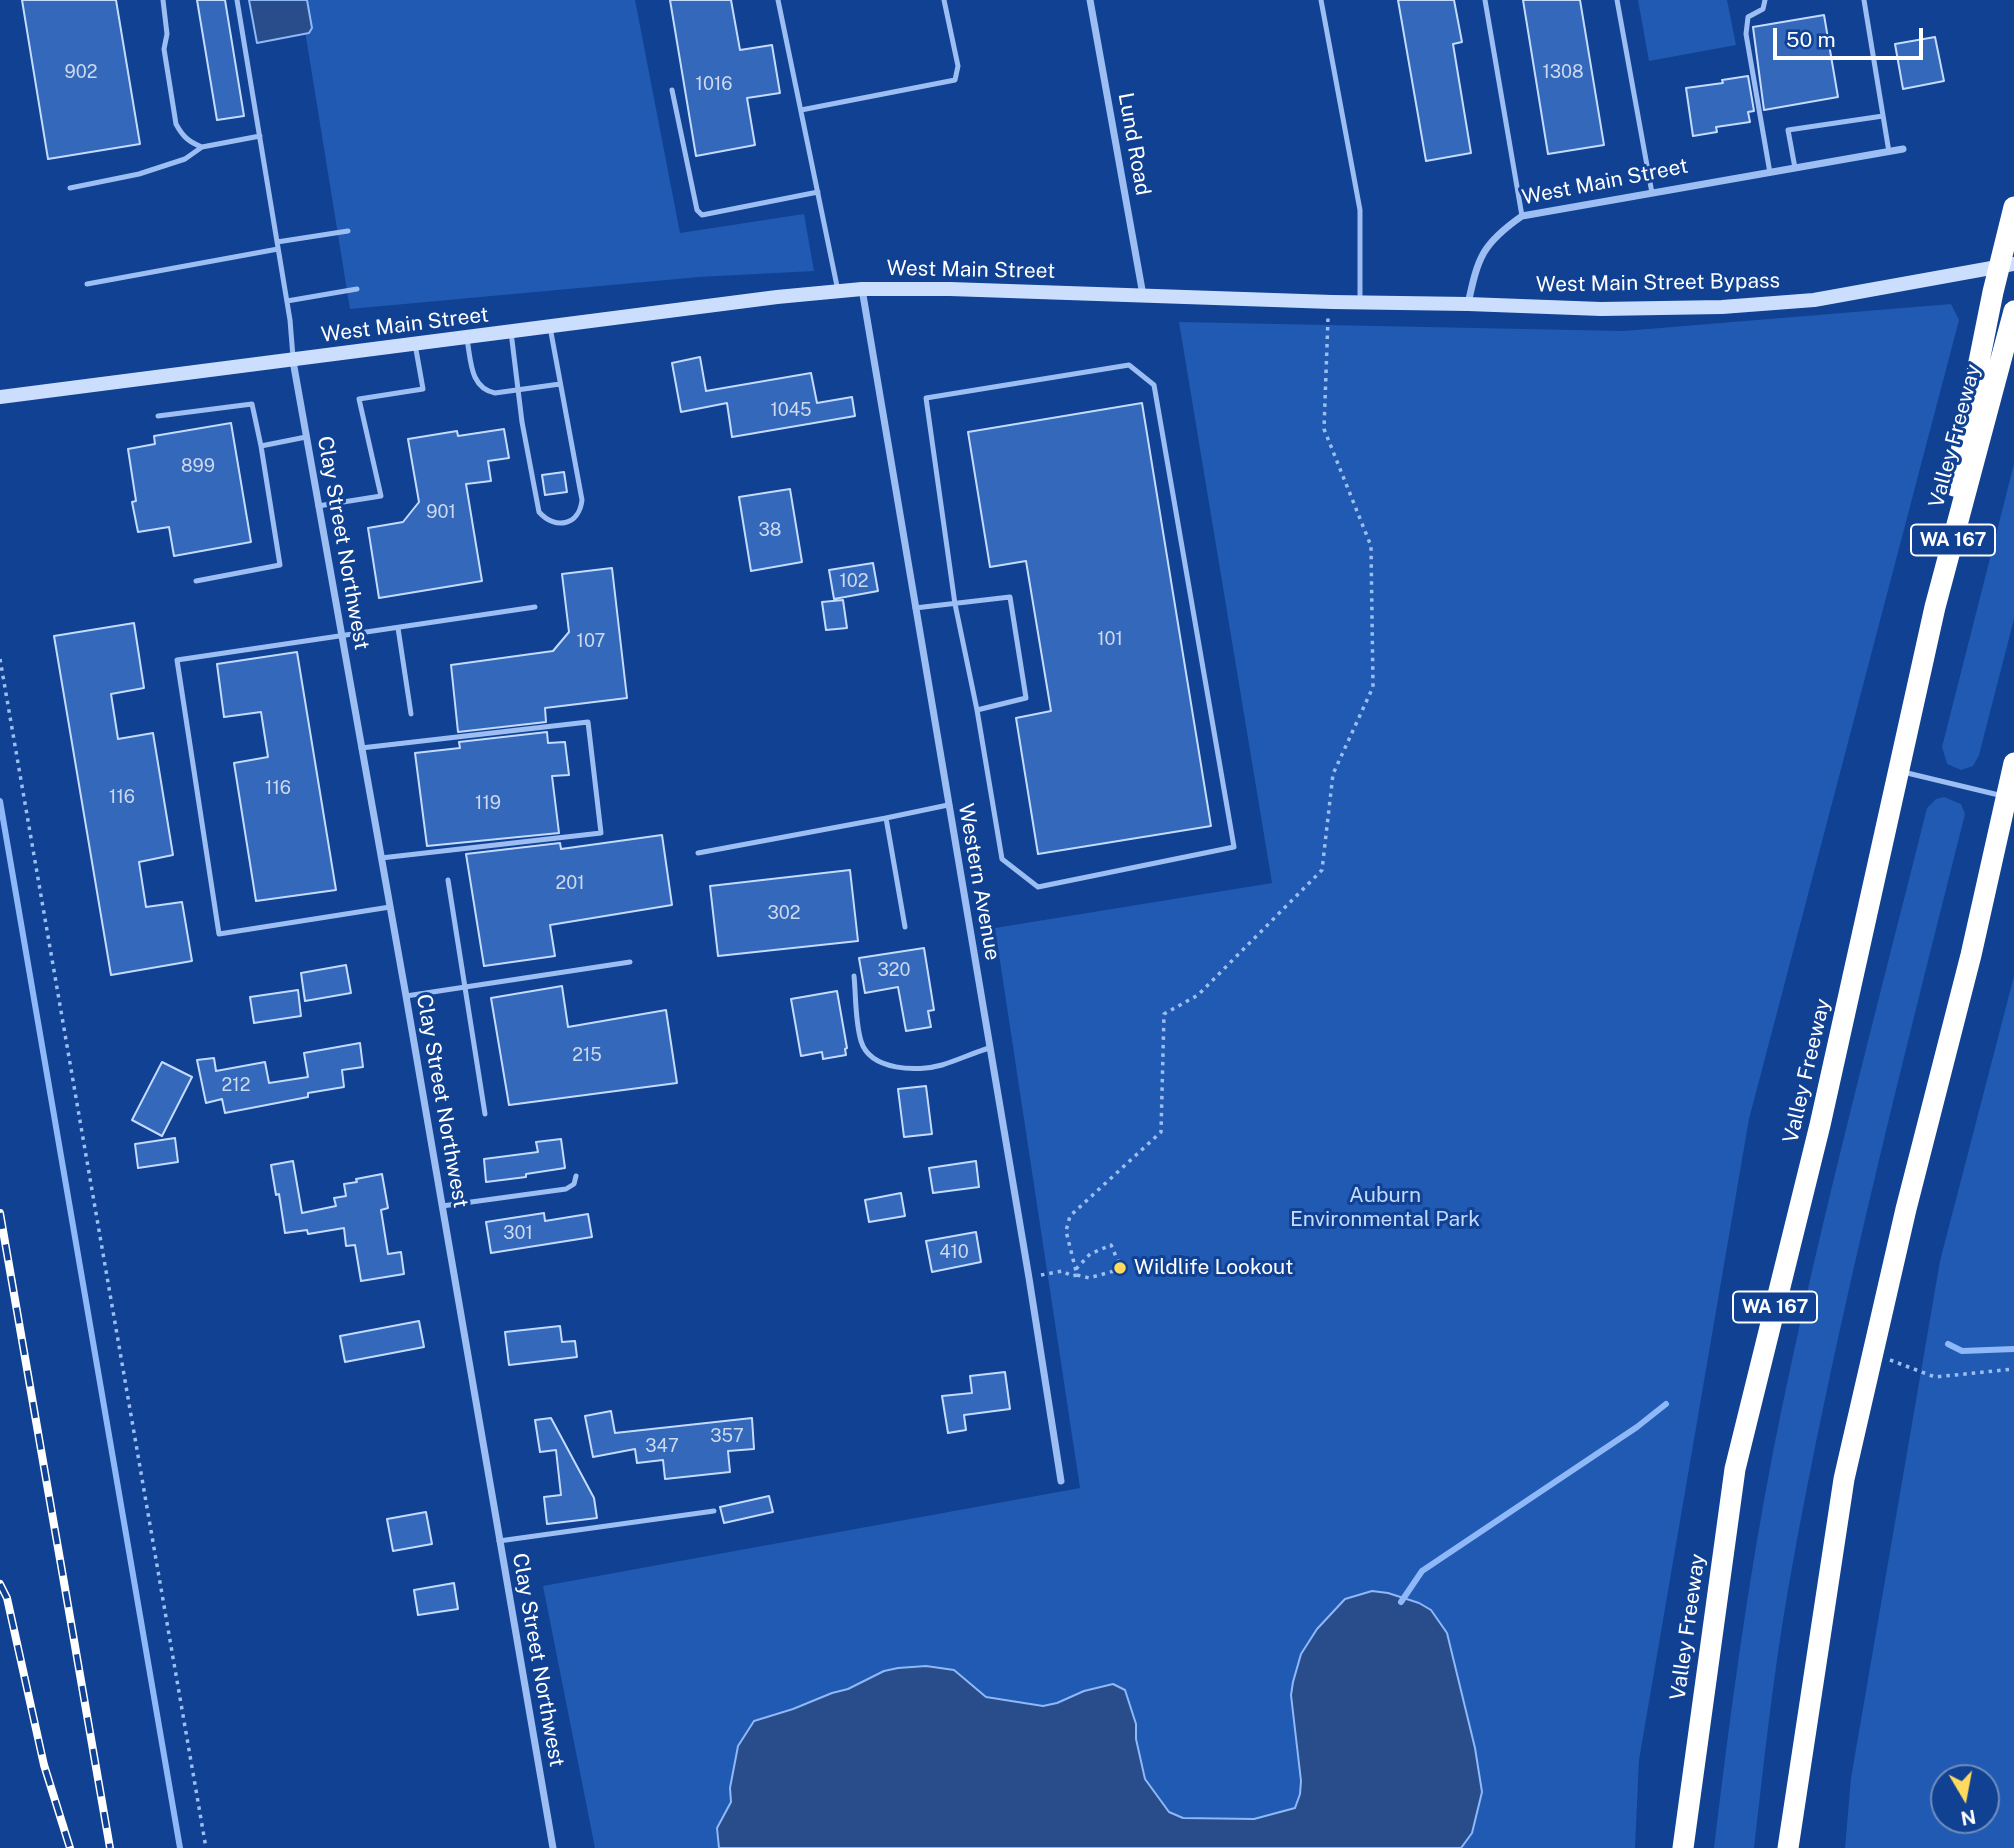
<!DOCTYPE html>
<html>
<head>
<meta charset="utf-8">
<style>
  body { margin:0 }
  #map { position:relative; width:2014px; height:1848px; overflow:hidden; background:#104192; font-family:"Public Sans",sans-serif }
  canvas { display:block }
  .north { position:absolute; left:1930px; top:1764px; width:70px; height:70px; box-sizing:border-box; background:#104192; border:2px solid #708dbe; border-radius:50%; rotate:170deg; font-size:19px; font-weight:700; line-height:28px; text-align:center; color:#fff }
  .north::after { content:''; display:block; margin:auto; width:24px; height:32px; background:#ffda5e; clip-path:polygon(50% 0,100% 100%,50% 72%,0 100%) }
  .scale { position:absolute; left:1773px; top:28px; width:150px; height:32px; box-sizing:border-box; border:4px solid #fff; border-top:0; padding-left:9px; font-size:21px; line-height:24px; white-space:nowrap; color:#fff; -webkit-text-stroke:5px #104192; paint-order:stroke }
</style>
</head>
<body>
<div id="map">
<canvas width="2014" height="1848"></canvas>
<div class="north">N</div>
<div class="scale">50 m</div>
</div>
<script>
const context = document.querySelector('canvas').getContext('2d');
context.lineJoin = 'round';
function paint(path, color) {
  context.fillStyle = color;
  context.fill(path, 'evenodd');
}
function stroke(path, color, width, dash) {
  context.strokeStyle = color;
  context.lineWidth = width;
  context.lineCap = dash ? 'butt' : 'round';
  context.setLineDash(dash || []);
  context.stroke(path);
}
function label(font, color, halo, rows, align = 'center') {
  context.font = font + ' "Public Sans",sans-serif';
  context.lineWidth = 6;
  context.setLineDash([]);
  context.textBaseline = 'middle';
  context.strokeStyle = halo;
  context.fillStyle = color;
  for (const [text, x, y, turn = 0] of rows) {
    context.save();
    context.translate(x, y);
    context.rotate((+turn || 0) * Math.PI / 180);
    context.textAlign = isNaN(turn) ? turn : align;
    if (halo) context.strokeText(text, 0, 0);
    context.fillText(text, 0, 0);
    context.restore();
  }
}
paint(new Path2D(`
  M300,0H635L680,233L804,214L814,271L699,277L350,309Z
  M1638,0H1727L1736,45L1649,61Z
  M1951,304L1959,320L1749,1119L1639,1760L1635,1848H595L543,1586L1080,1488L995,928L1272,883L1179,322L1624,331Z
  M2014,464V619L1979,755L1973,766L1961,770L1947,764L1942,747Z
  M1944,797L1961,804L1965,814C1900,1072 1834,1329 1788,1590C1773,1676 1764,1762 1754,1848H1714C1730,1714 1748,1580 1774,1447C1817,1232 1874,1020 1927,808L1936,799Z
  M2014,976V1848H1845L1851,1778L1940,1261ZM1944,1778H1986V1820H1944Z`), '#215ab2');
const water = new Path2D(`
  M249,0H307L312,28L309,33L257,43Z
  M1372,1591L1388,1593L1419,1603L1431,1610L1447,1633L1475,1748L1482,1792L1472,1833L1461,1848H719L717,1828L731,1802L730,1788L738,1746L754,1721L793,1709L832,1693L848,1689L884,1671L898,1668L926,1666L954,1670L986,1697L1043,1706L1057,1703L1084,1691L1113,1684L1125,1690L1136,1724V1739L1145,1779L1169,1812L1183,1818L1254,1819L1295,1808L1300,1794L1301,1781L1291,1695L1293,1682L1301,1654L1317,1629L1345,1599Z`);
paint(water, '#294d8a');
stroke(water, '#8eb8f7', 2);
stroke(new Path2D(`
  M0,801L180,1848
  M1948,1344L1962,1351L2014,1349
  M1401,1602L1422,1571L1637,1427L1666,1404`), '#8eb8f7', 6);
const building = new Path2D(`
  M22,0H116L140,144L48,159Z
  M197,0H225L244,116L217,120Z
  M670,0H731L740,50L772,45L780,93L747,98L755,145L696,156Z
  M1398,0H1454L1462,42L1453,44L1471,153L1426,161Z
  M1523,0H1580L1604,145L1548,154Z
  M1824,15L1838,97L1764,110L1753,27Z
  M1935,37L1944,81L1903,89L1895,44Z
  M1748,76L1754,111L1748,112L1750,122L1716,127L1717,132L1693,136L1686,88L1723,83L1722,80Z
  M700,357L706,391L811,373L817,403L852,397L855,416L732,437L727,403L681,412L672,363Z
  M1142,403L1211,826L1038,854L1016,718L1051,711L1026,561L990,567L968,432Z
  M231,423L251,542L174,556L169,527L138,532L132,502L136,501L128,449L155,444L154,436Z
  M504,429L509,458L488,461L491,481L466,484L482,581L379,598L368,528L403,522L419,502L408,439L457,431L458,436Z
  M564,472L567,492L545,495L542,475Z
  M790,489L802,562L751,571L739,497Z
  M873,563L878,591L834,599L829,570Z
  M612,568L627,698L545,708L546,722L458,732L451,665L553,651L569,632L562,574Z
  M843,600L847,628L826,630L822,602Z
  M134,623L144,688L111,694L118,739L153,733L173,855L139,862L146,907L182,902L192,961L111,975L54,636Z
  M297,652L336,890L256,901L234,763L268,757L261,712L224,717L217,664Z
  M547,732L548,743L565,742L569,775L552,776L559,833L427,846L415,753L460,748L459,742Z
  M662,835L672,905L550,925L555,956L484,966L466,854L560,843L561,849Z
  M850,870L858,941L718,956L710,886Z
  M924,948L934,1010L928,1011L931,1027L906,1031L898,987L865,993L859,958Z
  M346,965L351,993L305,1001L301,973Z
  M562,986L568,1027L666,1010L677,1083L509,1105L491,998Z
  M298,990L301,1016L254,1023L250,997Z
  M837,991L847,1048L845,1049L846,1055L823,1059L822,1052L801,1056L791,999Z
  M360,1043L363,1067L342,1070L344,1087L308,1093V1097L225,1113L222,1099L206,1103L197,1060L214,1058L216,1071L265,1062L269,1083L308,1077L304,1053Z
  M162,1062L192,1077L162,1136L132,1120Z
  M926,1086L932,1134L904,1137L898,1089Z
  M175,1138L178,1162L138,1168L135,1144Z
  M561,1139L565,1168L526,1174V1177L486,1182L484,1159L538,1152L536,1142Z
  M293,1161L302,1213L336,1206L334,1198L346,1196L344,1184L357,1182L356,1179L382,1174L388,1208L381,1210L388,1254L401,1252L404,1274L361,1281L355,1245L346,1246L344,1228L308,1234L307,1230L285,1233L279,1194L276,1195L271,1165Z
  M976,1161L979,1187L933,1193L929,1168Z
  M901,1193L905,1216L869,1222L865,1200Z
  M544,1213L545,1221L588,1214L592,1237L491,1253L486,1222Z
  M976,1232L981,1262L932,1272L926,1241Z
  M419,1321L424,1347L345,1362L340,1336Z
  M560,1326L562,1342L575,1341L577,1357L509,1365L505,1332Z
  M1005,1372L1010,1409L964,1415L966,1430L948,1433L942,1396L972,1393L970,1376Z
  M611,1411L615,1433L752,1418L754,1449L728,1451L730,1472L665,1479L663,1460L637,1463L635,1449L593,1457L585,1416Z
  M551,1418L594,1498L597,1518L547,1524L544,1497L561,1495L556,1450L540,1452L535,1420Z
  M769,1496L773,1512L724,1523L720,1507Z
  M426,1512L432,1544L393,1551L387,1519Z
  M454,1583L458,1609L418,1615L414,1590Z`);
paint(building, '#3468ba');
stroke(building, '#c4dbfe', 2);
stroke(new Path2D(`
  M0,659L206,1848
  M1076,1269L1090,1254L1111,1245L1118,1261
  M1041,1275L1062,1271L1072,1276L1077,1275L1066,1231L1070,1216L1161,1132L1164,1014L1198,995L1322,870L1333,774L1373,687L1371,546L1324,429L1328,318
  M1077,1275L1089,1278L1114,1271
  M1890,1360L1935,1377L2014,1369`), '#9cbef3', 3.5, [3.5, 5]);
stroke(new Path2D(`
  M163,0L167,34L164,49L176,124C183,137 189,142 202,147
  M237,0L290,320L293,357
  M778,0L838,291
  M1321,0L1360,210V299
  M1485,0L1522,216
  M1617,0L1652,193
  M1765,0L1763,9L1748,17L1746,34L1770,173
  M1864,0L1889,152
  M672,90L697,210L702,215L818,192
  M801,110L955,80L958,66L944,0
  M1795,168L1788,130L1883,116
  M70,188L139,174L185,159L202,147L260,136
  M277,242L348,231
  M87,284L278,249
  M287,301L357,289
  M511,332L522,422L539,512C555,530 579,526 582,500L550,327
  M467,339C471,361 470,388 495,393L560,384
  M158,416L252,404L261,446
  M318,506L381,496L359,399L423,389L415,344
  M196,581L280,565L261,446L306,437
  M915,608L1010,597L1026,698L977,710L1002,859L1038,887L1234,847L1154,385L1129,365L926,398L955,604L977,710
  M398,628L411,714
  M361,748L588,722L601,833L381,858
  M1903,772L2003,796
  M698,853L886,818
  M448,880L485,1114
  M390,907L219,934L177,660L535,607
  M905,927L886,818L948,805
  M854,976C856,996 855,1021 861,1041C870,1071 918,1072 942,1065C958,1060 973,1053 989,1048
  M406,996L630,962
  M442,1206L566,1189L574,1184L576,1176
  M499,1541L714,1511`), '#9cbef3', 5);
stroke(new Path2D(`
  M1090,0L1143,295
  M862,289L1029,1278L1061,1481
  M1468,304C1478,257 1482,244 1522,216L1903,149
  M293,361L406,996L553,1848`), '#9cbef3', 7);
stroke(new Path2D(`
  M0,397L777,297L862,289H950L1332,302L1468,304L1601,309L1722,307L1814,300L2014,264`), '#ccdefd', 14);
stroke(new Path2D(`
  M1954,486L1993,292L2014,207
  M1683,1848L1735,1469L1820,1125L1935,607L2014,311
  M1788,1848L1844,1479L1906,1209L1971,955L2014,763`), '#fff', 21);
const rail = new Path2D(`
  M0,1213L110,1848
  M0,1584L7,1598L44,1765L70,1848`);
stroke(rail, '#fff', 8);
stroke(rail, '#104192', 5, [16]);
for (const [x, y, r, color] of [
  [1120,1268,7,"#ffda5e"]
]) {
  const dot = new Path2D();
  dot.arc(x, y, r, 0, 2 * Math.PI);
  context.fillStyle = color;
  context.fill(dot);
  stroke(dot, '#104192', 2.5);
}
label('18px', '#ccd9ee', null, [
  ["902",81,72],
  ["1308",1563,72],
  ["1016",714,84],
  ["1045",791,410],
  ["899",198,466],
  ["901",441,512],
  ["38",770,530],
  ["102",854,581],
  ["101",1110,639],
  ["107",591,641],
  ["116",278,788],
  ["116",122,797],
  ["119",488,803],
  ["201",570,883],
  ["302",784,913],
  ["320",894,970],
  ["215",587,1055],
  ["212",236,1085],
  ["301",518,1233],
  ["410",954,1252],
  ["357",727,1436],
  ["347",662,1446]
]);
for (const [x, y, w] of [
  [1953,540,84],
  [1775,1307,84]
]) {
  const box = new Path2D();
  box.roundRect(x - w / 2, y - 15.5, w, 31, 5);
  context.fillStyle = '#104192';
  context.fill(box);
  stroke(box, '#fff', 2);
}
label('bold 19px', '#fff', null, [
  ["WA 167",1953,540],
  ["WA 167",1775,1307]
]);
label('21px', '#fff', '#104192', [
  ["Lund Road",1134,144,80],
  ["West Main Street",1605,182,-11],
  ["West Main Street",971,270,1],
  ["West Main Street Bypass",1658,283,-1],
  ["West Main Street",405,325,-7],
  ["Valley Freeway",1955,436,-75],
  ["Clay Street Northwest",343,543,80],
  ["Western Avenue",979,882,80],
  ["Valley Freeway",1807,1071,-77],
  ["Clay Street Northwest",442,1101,80],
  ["Valley Freeway",1688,1627,-82],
  ["Clay Street Northwest",538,1660,80]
]);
label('21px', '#c4dbfe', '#104192', [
  ["Auburn",1385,1196],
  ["Environmental Park",1385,1220]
]);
label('21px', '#fff', '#104192', [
  ["Wildlife Lookout",1134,1268]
], 'left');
</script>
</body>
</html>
